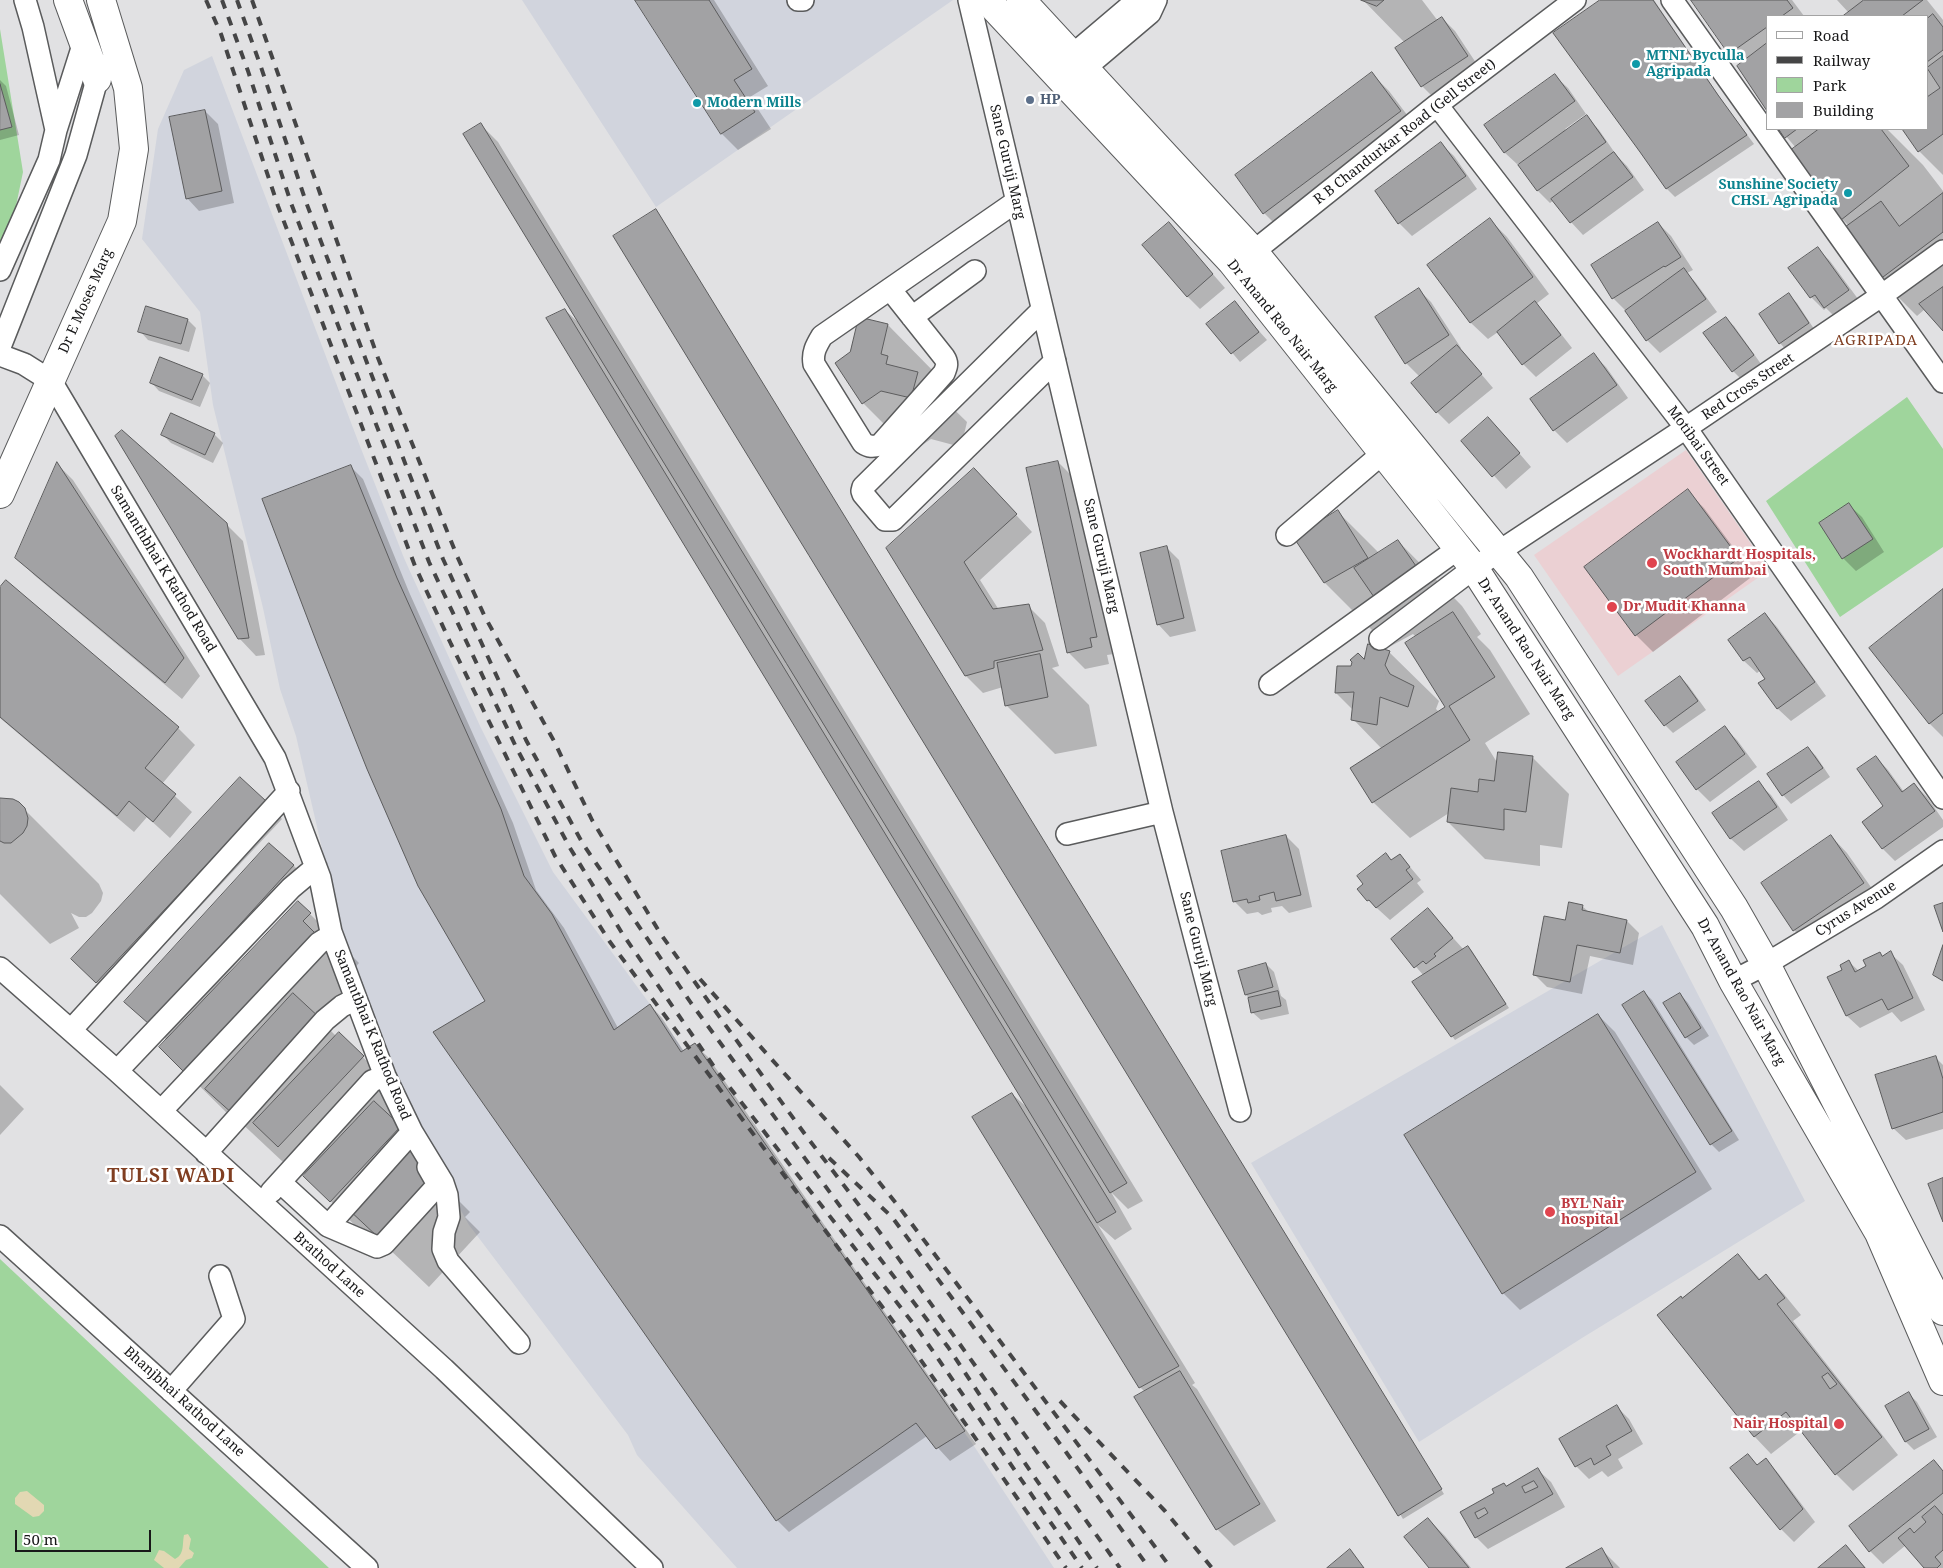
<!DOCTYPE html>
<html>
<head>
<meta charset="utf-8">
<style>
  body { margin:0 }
  #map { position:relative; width:1943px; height:1568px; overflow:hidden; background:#e1e1e3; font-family:"Noto Serif",serif }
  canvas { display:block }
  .legend { position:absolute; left:1766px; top:15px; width:162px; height:115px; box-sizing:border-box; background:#fff; border:1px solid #a3a3a3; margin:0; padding:6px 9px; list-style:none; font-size:15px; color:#181819 }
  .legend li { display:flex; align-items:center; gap:10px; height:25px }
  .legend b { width:25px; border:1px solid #a3a3a3 }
  .scale { position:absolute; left:15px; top:1530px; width:136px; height:22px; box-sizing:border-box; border:2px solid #181819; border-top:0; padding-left:6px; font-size:15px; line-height:18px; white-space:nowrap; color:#181819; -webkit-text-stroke:4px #fff; paint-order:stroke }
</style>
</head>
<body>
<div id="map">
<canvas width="1943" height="1568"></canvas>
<ul class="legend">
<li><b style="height:6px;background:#fff"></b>Road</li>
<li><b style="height:6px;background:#454546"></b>Railway</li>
<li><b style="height:14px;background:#9fd59c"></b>Park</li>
<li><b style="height:14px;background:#a2a2a4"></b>Building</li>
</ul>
<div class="scale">50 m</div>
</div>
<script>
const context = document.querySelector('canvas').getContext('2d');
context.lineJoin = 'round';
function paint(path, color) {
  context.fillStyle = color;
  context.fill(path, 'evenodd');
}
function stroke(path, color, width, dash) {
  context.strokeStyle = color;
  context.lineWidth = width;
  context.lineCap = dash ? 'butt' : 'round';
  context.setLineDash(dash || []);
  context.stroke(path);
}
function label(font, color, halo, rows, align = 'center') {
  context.font = font + ' "Noto Serif",serif';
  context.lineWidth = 5;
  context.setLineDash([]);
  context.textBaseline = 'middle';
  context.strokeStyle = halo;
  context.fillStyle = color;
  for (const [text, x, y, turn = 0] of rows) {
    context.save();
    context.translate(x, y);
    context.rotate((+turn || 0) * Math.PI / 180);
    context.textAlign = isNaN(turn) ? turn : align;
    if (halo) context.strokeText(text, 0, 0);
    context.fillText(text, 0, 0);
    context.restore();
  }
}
paint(new Path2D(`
  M522,0H953L656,207Z
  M212,56L358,441L404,558L480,726L553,872L972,1443L1054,1568H737L637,1455L628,1435L469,1225L420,1137L338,931L330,883L296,736L280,689L263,608L213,405L200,312L142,239L158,129L184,70Z
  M1662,925L1805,1201L1582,1338L1419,1442L1251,1163Z`), '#d1d4dd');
paint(new Path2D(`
  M1686,450L1769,570L1618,676L1534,555Z`), '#ebd0d3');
paint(new Path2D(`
  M0,29L23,172L4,264L0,273Z
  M1907,397L1943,449V547L1840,617L1766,501Z
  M0,1259L329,1568H0Z`), '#9fd59c');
paint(new Path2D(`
  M27,1491L44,1505V1511L39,1516L33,1517L15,1504V1498L20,1492Z
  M188,1534L191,1539L189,1549L194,1553L192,1558L186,1560L179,1568H164L154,1560L159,1550L164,1551L175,1559C185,1554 182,1544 184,1535Z`), '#e2d8b3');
paint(new Path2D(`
  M637,0H714L768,86L750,97L771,129L738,150L721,133Z
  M1363,0H1422L1438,21L1442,18L1455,31L1480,69L1435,99L1422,86L1405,43Z
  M1602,0H1654L1725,105L1754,144L1675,197L1667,189L1641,151Z
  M1693,0H1792L1804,16H1767V108L1741,64L1730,53Z
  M1837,0H1927L1943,20V175L1919,151L1903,129H1927V16H1845L1849,13Z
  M1372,74L1389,91L1417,128L1281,230L1264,213L1237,176Z
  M1555,76L1568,88L1586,114L1565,129L1567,131L1587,117L1599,130L1617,156L1627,166L1644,190L1583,235L1571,222L1554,200L1550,203L1538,191L1519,163L1517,164L1504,152Z
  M0,80L6,86L19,135L0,140Z
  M205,111L218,124L234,203L199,211L187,198Z
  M481,125L498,142L1143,1201L1128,1209L1111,1192L1132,1229L1115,1240L1098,1225L1195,1383L1192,1385L1197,1389L1276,1521L1234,1546L1217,1529L1145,1392L1140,1387L1012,1094L1030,1110L565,310L580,324Z
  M1780,129H1887L1923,165L1943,191V329L1925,309L1917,316L1880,279L1849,226L1842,219L1796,148Z
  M1441,144L1454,156L1477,189L1412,236L1399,223L1376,191Z
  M656,210L1444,1494L1403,1519L615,236Z
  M1490,220L1507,237L1549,294L1536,304L1547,316L1572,348L1536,377L1523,364L1498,332L1488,339L1471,323L1429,265Z
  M1658,223L1671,236L1693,270L1687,273L1696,283L1717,312L1660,353L1647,340L1626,311L1613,298L1593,266Z
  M1169,224L1225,288L1200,309L1187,296Z
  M1818,249L1830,261L1861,303L1838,320L1826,308L1824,310L1811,297L1790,269Z
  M1419,290L1431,302L1461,348L1460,349L1493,388L1449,424L1437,412L1420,377L1406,363Z
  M1789,295L1797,303L1816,332L1788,352L1780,343L1760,314Z
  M1234,303L1267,340L1240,362L1208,324Z
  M147,308L188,320L196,328L189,352L148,340L140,331Z
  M1725,318L1734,326L1761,364L1741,379L1733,371Z
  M888,325L937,375L933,389L967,422L961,447L931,439L912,452L863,403Z
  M1594,355L1606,367L1628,398L1567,443L1554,430Z
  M202,375L210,383L200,407L159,391L151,382Z
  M172,415L214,434L223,443L213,463L171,443L163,435Z
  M1501,432L1531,467L1506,489L1463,441Z
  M1058,462L1075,479L1114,654L1107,655L1109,664L1085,669L1068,652Z
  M57,464L73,480L200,676L182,699L34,575L17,557Z
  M351,467L363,479L409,592L513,823L536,890L564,928L618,1028L650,1005L662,1018L684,1052L695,1045L708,1057L976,1444L950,1461L927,1436L789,1532L777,1520L487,1001Z
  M990,487L1032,532L980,580L999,610L1028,606L1045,623L1059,666L1052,668L1089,705L1097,746L1055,754L1006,705L1003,687L983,693L966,676L887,548Z
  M1687,491L1704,508L1754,575L1653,652L1636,635Z
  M1849,505L1862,517L1884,552L1856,571L1843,558L1820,524Z
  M1338,512L1379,553L1398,541L1462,606L1481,634L1477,637L1490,650L1530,714L1485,743L1498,764L1533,758L1569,794L1562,848L1540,845V866L1485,859L1448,822L1449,813L1410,838L1373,802L1382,749L1353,719L1354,711L1336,693L1365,661L1389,652L1439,701L1436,709L1439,712L1447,707L1416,637L1413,634L1389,647L1325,583Z
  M226,524L243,541L265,655L256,656L239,638Z
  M1167,548L1179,560L1196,631L1170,637L1158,624Z
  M6,582L178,728L195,745L162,784L192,812L170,838L147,817L134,832L0,718V589Z
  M1943,591V737L1930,724L1870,648Z
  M1765,614L1777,627L1826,696L1791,721L1778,709L1760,684L1767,679L1761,670L1757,673L1744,661L1729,640Z
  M1680,677L1688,685L1706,710L1673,733L1665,725Z
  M1725,728L1737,740L1757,767L1710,802L1697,789L1678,762Z
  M1808,748L1816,756L1830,777L1791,804L1783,795Z
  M1876,757L1888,770L1904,792L1914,784L1927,797L1943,820V827L1895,861L1883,849L1864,822L1885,806Z
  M1758,783L1771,795L1788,820L1744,851L1731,839L1714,813Z
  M0,798L24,809L99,884L103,893L101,901L92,913L86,917H79L71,913L79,928L50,944L0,894Z
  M265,802L282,819L114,999L89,976Z
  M1286,836L1299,849L1312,907L1289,913L1282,906L1271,908L1272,912L1262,915L1258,912L1247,914L1234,901Z
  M1831,836L1847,853L1880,900L1811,947L1794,930L1762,884Z
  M1400,855L1421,880L1417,883L1424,892L1390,920L1368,900L1392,861Z
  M293,865L310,882L220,982L221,983L310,914L359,963L352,971L363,983L324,1024L336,1036L339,1034L413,1106L396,1123L442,1184L470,1212L465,1217L480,1232L429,1287L385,1245L380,1250L305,1176L306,1175L288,1157L283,1162L235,1117L233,1119L160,1047L167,1040L126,1002Z
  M1582,906L1590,913L1627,921L1639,933L1633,965L1590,956L1582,994L1547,987L1535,975L1566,922Z
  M1428,910L1464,950L1468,947L1472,951L1509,1008L1455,1040L1452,1036L1424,976L1392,939Z
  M1879,953L1883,957L1890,953L1903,965L1925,1010L1901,1022L1892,1012L1860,1028L1847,1016L1829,978L1844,970L1849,962L1859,971L1867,967Z
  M1266,964L1274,972L1281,996L1286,1000L1289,1014L1261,1020L1252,1012L1249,998L1246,995L1239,972Z
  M1644,992L1652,1000L1739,1140L1719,1152L1711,1144Z
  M1680,994L1688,1003L1709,1036L1694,1045L1686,1037Z
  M1598,1015L1615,1032L1712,1189L1520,1310L1503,1293Z
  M1935,1057L1943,1065V1129L1906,1140L1893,1128Z
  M0,1085L24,1109L0,1135Z
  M1738,1255L1761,1280L1766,1276L1783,1293L1801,1315L1793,1321L1898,1455L1853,1491L1836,1474L1802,1430L1771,1454L1755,1437L1659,1315L1682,1299Z
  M1909,1394L1917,1402L1937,1437L1914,1450L1906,1442L1886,1407Z
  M1616,1406L1629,1419L1643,1444L1618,1459L1623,1468L1608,1477L1602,1471L1589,1479L1576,1466L1560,1439Z
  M1747,1455L1758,1466L1766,1460L1778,1473L1815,1522L1794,1542L1781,1529L1732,1468Z
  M1934,1461L1943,1471V1568H1925L1906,1545L1883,1564L1870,1551Z
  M1538,1470L1551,1482L1565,1507L1488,1549L1476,1537L1462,1512Z
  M1428,1519L1445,1536L1471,1568H1431Z
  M1846,1546L1866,1568H1820Z
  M1602,1550L1620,1568H1569Z`), '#0003');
const building = new Path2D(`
  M635,0H709L752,69L734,80L755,112L721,134Z
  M1361,0H1384L1377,6Z
  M1600,0H1653L1718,95L1747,135L1666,189L1640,152L1553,33Z
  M1691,0H1787L1793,8L1782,16H1767V27L1729,54Z
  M1864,0H1923L1902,16H1843Z
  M1933,14L1943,27V50L1927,62V19Z
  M1442,17L1468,56L1421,87L1395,48Z
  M1767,43V111L1737,66Z
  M1943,56V134L1918,152L1902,129H1927V97L1940,88L1927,68Z
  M1372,72L1401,111L1263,214L1235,175Z
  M1555,74L1575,101L1504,153L1484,125Z
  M0,84L12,127L0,130Z
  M205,110L222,191L186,199L169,117Z
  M1587,115L1606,142L1537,191L1518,165Z
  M481,123L1127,1183L1110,1193L463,134Z
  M1779,129H1797L1785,138Z
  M1819,129H1881L1909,166L1841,220L1791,150Z
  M1441,142L1466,176L1398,224L1375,191Z
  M1614,152L1633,177L1570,223L1551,199Z
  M1943,193V232L1879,280L1845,227L1881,201L1899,226Z
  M656,209L1442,1489L1398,1516L613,236Z
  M1490,218L1533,277L1470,323L1427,265Z
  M1169,222L1213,274L1187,297L1142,245Z
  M1658,222L1681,257L1665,267L1664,266L1612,299L1591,265Z
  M1818,247L1849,290L1824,308L1815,295L1810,298L1788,268Z
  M1684,268L1706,299L1646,341L1625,311Z
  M1943,287V331L1919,304Z
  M1419,288L1449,335L1405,364L1375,317Z
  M1789,293L1809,323L1779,344L1759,314Z
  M1235,301L1259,332L1231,354L1206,324Z
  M1535,301L1561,335L1522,365L1497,332Z
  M146,306L188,319L181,344L138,332Z
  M565,309L1116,1212L1097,1223L546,318Z
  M859,317L888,324L881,354L888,356L886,364L918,372L911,398L881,391L862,404L835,363L850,352Z
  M1726,317L1754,355L1732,372L1703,333Z
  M1457,345L1482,374L1436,413L1411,383Z
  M1594,353L1617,385L1553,431L1530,399Z
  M160,357L203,374L192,400L150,383Z
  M171,413L215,433L205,455L161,435Z
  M1488,417L1520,453L1492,477L1461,441Z
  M122,430L227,523L249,638L238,639L115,436Z
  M1058,461L1097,637L1090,638L1092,647L1067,653L1026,468Z
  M57,462L184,658L165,683L15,558Z
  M351,465L397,578L501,809L524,876L552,914L614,1030L650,1004L681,1052L695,1043L965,1431L936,1449L916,1423L776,1521L433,1032L485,1001L418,886L367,769L318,646L262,499Z
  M974,468L1017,514L964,562L993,609L1029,604L1043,650L994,661V668L965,676L886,548Z
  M1688,489L1739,558L1635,636L1584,567Z
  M1849,503L1873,539L1842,559L1819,523Z
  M1338,510L1368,558L1324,583L1294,538Z
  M1398,540L1418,569L1374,597L1354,568Z
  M1167,546L1184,618L1157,625L1140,553Z
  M6,580L179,727L145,768L176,794L153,822L129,801L117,816L0,717V587Z
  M1943,589V713L1929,724L1869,648Z
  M1453,612L1495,677L1449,706L1470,740L1372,803L1350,768L1445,707L1405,643Z
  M1765,613L1815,682L1777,709L1758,683L1765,679L1750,657L1743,661L1728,640Z
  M1368,644L1390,651L1385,665L1390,674L1414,686L1408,707L1380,697L1377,725L1351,720L1354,692L1335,693L1337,666H1351L1352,662L1350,660L1358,653L1364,659Z
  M1040,654L1048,697L1005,706L997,663Z
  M1680,676L1698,701L1664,726L1645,701Z
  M1725,726L1745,754L1696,790L1676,762Z
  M1808,747L1823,768L1782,796L1767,774Z
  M1498,752L1533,756L1526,812L1504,809V830L1447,822L1451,788L1478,792L1479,779L1494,781Z
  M1876,756L1902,792L1914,783L1935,811L1882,849L1862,822L1883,806L1857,769Z
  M240,777L266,801L96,983L71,959Z
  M1759,781L1777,807L1730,839L1712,813Z
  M0,798L13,799L19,802L25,808L28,818L27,826L23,833L11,843H4L0,841Z
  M1286,835L1301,895L1276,901L1274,892L1259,896L1260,900L1248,903L1247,899L1233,902L1221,851Z
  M1831,835L1864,883L1793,931L1761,883Z
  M269,843L294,865L149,1024L124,1002Z
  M1386,853L1391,860L1400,854L1410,867L1406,870L1413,879L1376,908L1369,900L1367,901L1357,889L1363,884L1357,876Z
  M298,901L311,913L303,921L315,933L183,1071L159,1047Z
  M1569,902L1583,905L1582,910L1627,920L1620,953L1577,945L1570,982L1533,975L1544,916L1565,920Z
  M1943,903V932L1934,906Z
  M1428,908L1453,938L1434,954L1436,956L1426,964L1423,961L1414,968L1391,939Z
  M1943,945V981L1933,975Z
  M1468,946L1506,1004L1451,1037L1412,982Z
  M1891,951L1913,998L1888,1010L1882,999L1846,1016L1827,977L1842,970L1840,965L1849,960L1855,972L1866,966L1863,960L1880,952L1882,956Z
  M1266,963L1273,987L1245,995L1238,971Z
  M1278,991L1281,1006L1251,1013L1248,998Z
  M1644,991L1732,1131L1710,1145L1622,1005Z
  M293,993L321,1019L233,1114L205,1089Z
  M1680,993L1701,1028L1685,1038L1663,1003Z
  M1598,1014L1696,1172L1502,1294L1404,1135Z
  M339,1032L364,1056L278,1147L253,1123Z
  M1936,1056L1943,1079V1112L1892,1129L1875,1075Z
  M1012,1093L1179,1366L1139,1388L972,1117Z
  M374,1101L401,1126L330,1202L303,1176Z
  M407,1147L422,1161L416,1167L432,1182L379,1238L348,1209Z
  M1943,1178V1222L1928,1184Z
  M1738,1254L1759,1280L1766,1274L1785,1298L1777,1304L1882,1437L1835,1475L1786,1412L1754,1437L1657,1315L1681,1296L1682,1298ZM1828,1373L1837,1384L1830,1389L1822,1377Z
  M1180,1371L1260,1504L1216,1530L1134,1397Z
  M1909,1392L1929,1429L1905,1442L1885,1406Z
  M1617,1405L1632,1431L1606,1446L1611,1455L1594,1465L1591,1458L1575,1467L1559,1439Z
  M1748,1454L1757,1465L1766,1458L1803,1509L1780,1530L1730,1468Z
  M1934,1460L1943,1471V1493L1869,1552L1849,1526Z
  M1538,1468L1553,1494L1475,1538L1460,1512L1494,1493L1492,1489L1504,1483L1506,1486ZM1534,1481L1538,1487L1525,1493L1522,1487ZM1485,1508L1488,1513L1478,1519L1475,1513Z
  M1935,1506L1943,1515V1550L1935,1557L1941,1564L1937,1568H1924L1898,1538L1910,1528L1914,1533L1926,1522L1922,1517Z
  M1428,1518L1469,1568H1429L1404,1537Z
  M1846,1545L1865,1568H1818Z
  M1602,1548L1613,1568H1566Z
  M1350,1549L1364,1568H1327Z`);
paint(building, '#a2a2a4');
stroke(building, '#5c5c5d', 1);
const street = new Path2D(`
  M25,0L33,27L56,130
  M798,0H803
  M969,0L1162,812L1240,1111
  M1672,0L1943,382
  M1062,64L1135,2L1148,0
  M1085,68L1150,13L1156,0
  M1437,105L1686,428L1943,798
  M1243,260L1437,105L1575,0
  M0,270L49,160L56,130L84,42
  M890,289L944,357C948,363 947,366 944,373L880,445C873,447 869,447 863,443L814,364C812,353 816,346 822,336L1017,201
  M1042,310L863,487L862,491L863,494L885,520H893L1055,361
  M912,317L975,271
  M0,347L76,155L101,65
  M0,355L24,364L51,381L275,758L320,878L331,932L385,1076L412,1132L443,1183L447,1195L449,1217L444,1232L443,1249L448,1261L519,1343
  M1287,535L1383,453
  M1380,639L1474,568L1686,428L1881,296L1943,251
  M1270,684L1459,548
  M1067,834L1162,812
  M0,968L117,1071L444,1369L652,1568
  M1733,981L1766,964L1876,898L1943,851
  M71,1030L289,791
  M117,1071L291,888L316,867
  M161,1111L319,943L332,935
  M206,1153L325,1020L342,1006L356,999
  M280,1182L328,1226L377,1247L384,1244L436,1187V1181L428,1167
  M271,1192L372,1081L385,1076
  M328,1226L412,1132
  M0,1236L367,1568
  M171,1391L234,1319L220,1276`);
const secondary = new Path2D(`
  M987,0L1232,262L1474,568L1705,926L1733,981L1879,1233L1943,1381
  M1021,0L1253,251L1519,577L1734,908L1766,964L1943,1311`);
const primary = new Path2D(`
  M68,0L97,79
  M0,494L122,221L134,149L128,88L101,0`);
stroke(street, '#5a5b5c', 24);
stroke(secondary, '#5a5b5c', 30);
stroke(primary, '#5a5b5c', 30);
stroke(street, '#fff', 21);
stroke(secondary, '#fff', 28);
stroke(primary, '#fff', 28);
stroke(new Path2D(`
  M206,0L221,34L278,206L415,566L451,644L555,856L610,942L904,1336L1066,1568
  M222,0L248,71L291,203L429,562L516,747L570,848L622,933L717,1071L919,1331L1082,1568
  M237,0L261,67L306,202L405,463L443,559L526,740L583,844L691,1003L845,1213L948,1347L1020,1456L1097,1568
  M252,0L378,358L457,556L485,617L554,741L592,820L660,933L721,1019L807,1137L881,1234L1120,1568
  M700,979L859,1157L899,1207L1171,1568
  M829,1158L892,1217L1066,1452L1149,1568
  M1060,1401L1165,1511L1212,1568`), '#454546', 4, [9, 9]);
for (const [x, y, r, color] of [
  [1636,64,5,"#0f9aa8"],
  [1030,100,5,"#5c6f8a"],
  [697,103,5,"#0f9aa8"],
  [1848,193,5,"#0f9aa8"],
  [1652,563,6,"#e0444e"],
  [1612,607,6,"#e0444e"],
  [1550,1212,6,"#e0444e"],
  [1839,1424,6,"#e0444e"]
]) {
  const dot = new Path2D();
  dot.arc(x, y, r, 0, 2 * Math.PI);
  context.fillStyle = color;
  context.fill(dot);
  stroke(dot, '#fff', 2);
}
label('bold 14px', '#0d838f', '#fff', [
  ["MTNL Byculla",1646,56],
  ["Agripada",1646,72],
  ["Modern Mills",707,103],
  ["Sunshine Society",1838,185,"right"],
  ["CHSL Agripada",1838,201,"right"]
], 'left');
label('bold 14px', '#4e5e75', '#fff', [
  ["HP",1040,100]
], 'left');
label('14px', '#181819', '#fff', [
  ["R B Chandurkar Road (Gell Street)",1405,132,-38],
  ["Sane Guruji Marg",1007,162,77],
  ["Dr E Moses Marg",86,301,-66],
  ["Dr Anand Rao Nair Marg",1282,326,51],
  ["Red Cross Street",1748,387,-34],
  ["Motibai Street",1698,446,54],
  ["Sane Guruji Marg",1101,556,77],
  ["Samanthbhai K Rathod Road",163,569,59],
  ["Dr Anand Rao Nair Marg",1526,649,57],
  ["Cyrus Avenue",1856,909,-32],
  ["Sane Guruji Marg",1198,949,76],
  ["Dr Anand Rao Nair Marg",1741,992,61],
  ["Samantbhai K Rathod Road",372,1035,68],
  ["Brathod Lane",329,1265,42],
  ["Bhanjbhai Rathod Lane",184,1402,42]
]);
label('bold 14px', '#be3a42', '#fff', [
  ["Wockhardt Hospitals,",1663,555],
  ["South Mumbai",1663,571],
  ["Dr Mudit Khanna",1623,607],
  ["BYL Nair",1561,1204],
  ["hospital",1561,1220],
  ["Nair Hospital",1828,1424,"right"]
], 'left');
context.letterSpacing = '1px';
label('15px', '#803e21', '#fff', [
  ["AGRIPADA",1876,341]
]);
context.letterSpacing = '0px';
context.letterSpacing = '1px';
label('bold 19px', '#803e21', '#fff', [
  ["TULSI WADI",171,1177]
]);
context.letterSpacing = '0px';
</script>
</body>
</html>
